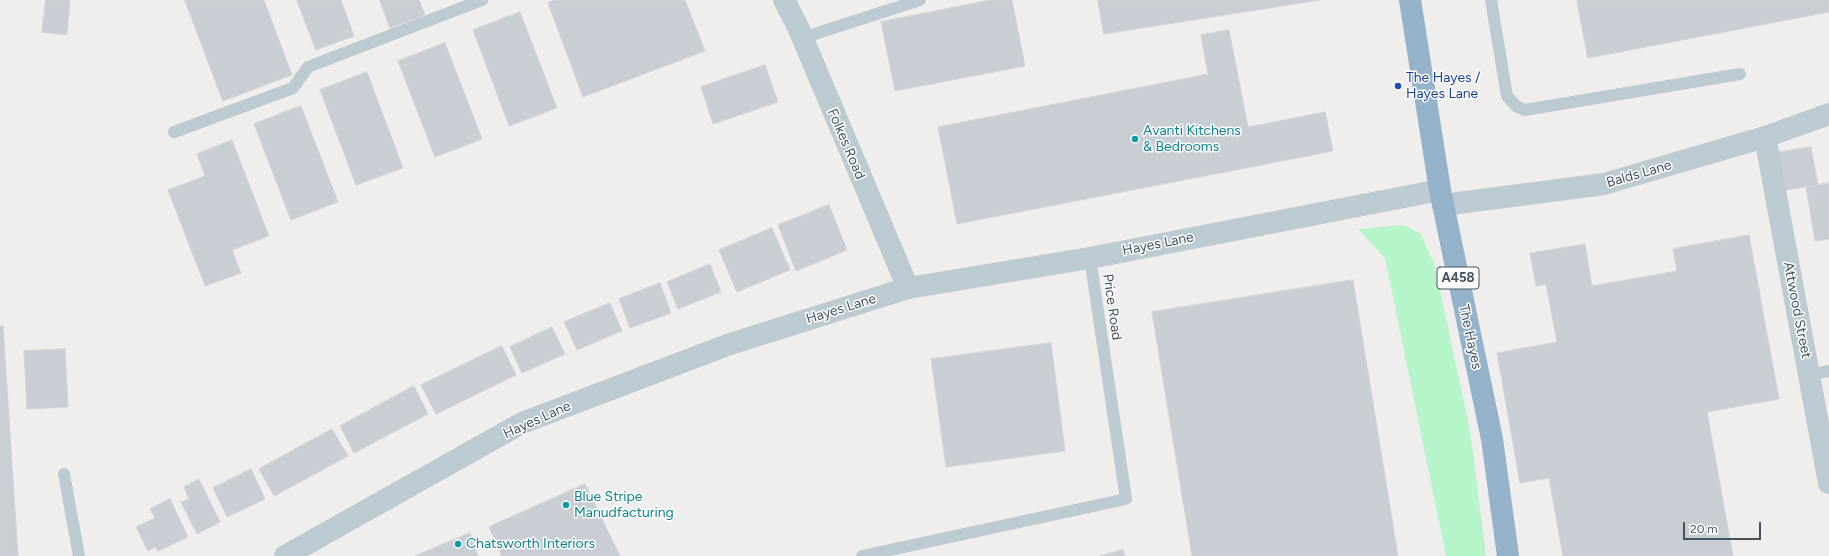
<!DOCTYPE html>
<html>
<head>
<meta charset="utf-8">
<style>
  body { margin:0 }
  #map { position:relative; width:1829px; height:556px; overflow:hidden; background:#f0eded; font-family:Figtree,sans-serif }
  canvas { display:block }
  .scale { position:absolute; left:1683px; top:522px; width:78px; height:18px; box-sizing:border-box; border:2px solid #43535d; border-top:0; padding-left:5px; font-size:12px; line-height:14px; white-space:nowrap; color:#43535d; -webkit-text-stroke:3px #fff; paint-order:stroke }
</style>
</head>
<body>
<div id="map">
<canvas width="1829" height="556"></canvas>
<div class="scale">20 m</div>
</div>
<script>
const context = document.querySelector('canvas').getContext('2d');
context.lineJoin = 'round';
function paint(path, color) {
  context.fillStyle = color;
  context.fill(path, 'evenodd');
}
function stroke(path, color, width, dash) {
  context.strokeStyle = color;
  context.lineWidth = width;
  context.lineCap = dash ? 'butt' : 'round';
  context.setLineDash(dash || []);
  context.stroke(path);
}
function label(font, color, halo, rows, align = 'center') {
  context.font = font + ' Figtree,sans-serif';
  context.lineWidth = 3;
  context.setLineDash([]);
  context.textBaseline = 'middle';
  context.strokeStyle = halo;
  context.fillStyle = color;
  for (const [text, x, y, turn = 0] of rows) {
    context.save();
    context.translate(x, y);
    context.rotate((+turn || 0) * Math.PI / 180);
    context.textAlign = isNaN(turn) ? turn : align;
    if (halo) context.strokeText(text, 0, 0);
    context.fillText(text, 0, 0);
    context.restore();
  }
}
paint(new Path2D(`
  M1403,225L1420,233L1434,263L1470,430L1486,556H1446L1385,258L1358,229Z`), '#b6f4c9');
const building = new Path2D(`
  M46,0H70L67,35L42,32Z
  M185,0H264L292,75L223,101Z
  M297,0H341L354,36L316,50Z
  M380,0H419L425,15L390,28Z
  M555,0H685L705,51L583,97L548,3Z
  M991,0H1012L1025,66L895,91L881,22Z
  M1098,0H1320L1104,34Z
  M1577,0H1829V12L1588,58Z
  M520,12L557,108L509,126L473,30Z
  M1229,30L1248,127L1325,112L1333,151L957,224L938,127L1208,74L1201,35Z
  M445,43L482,139L435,157L398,61Z
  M765,65L778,102L713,124L701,87Z
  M367,72L403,168L356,185L320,90Z
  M301,106L338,202L291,220L254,124Z
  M232,140L269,236L232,250L241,273L205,286L168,190L205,176L197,154Z
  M1811,147L1818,185L1781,191L1775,153Z
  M1829,183V239L1815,241L1806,187Z
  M829,205L847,250L796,271L778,225Z
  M772,228L790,270L737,292L719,250Z
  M1749,235L1779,399L1707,412L1733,556H1563L1549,478L1520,483L1497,353L1557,342L1546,284L1536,286L1530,253L1585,244L1592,286L1677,271L1673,249Z
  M710,264L721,292L678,309L667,282Z
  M1353,280L1398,556H1192L1152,312Z
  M660,283L671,313L630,328L619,299Z
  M610,303L622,331L577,350L564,322Z
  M0,326H3L18,556H0Z
  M552,327L565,354L522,373L510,347Z
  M1051,343L1065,451L946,467L931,359Z
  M502,346L516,375L436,414L421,385Z
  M65,349L68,407L27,409L24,351Z
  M414,386L428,414L354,453L340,426Z
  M332,429L348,456L274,496L259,469Z
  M251,469L265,499L227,517L213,488Z
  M199,479L220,522L197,534L181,502L189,499L184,487Z
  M585,484L620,556H502L489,527Z
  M170,499L188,537L158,551L155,547L148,551L136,527L155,518L150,509Z
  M470,533L478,556H415Z
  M1123,550L1125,556H1100Z`);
paint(building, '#c8ced3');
stroke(building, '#d0d4da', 1);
stroke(new Path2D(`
  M1491,0L1507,96L1516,106L1525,110L1740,74
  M802,38L920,0
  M174,132L293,88L308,67L482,0
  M1809,375L1829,371
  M64,474L79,556
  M862,556L1126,499L1090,258`), '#bccad2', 12);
stroke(new Path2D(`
  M784,0L798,27L908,288
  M1765,137L1829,483`), '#bccad2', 22);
stroke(new Path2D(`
  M1443,205L1604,184L1765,137L1829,114
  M285,556L522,423L730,344L908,288L1090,258L1440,190`), '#bccad2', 22);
stroke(new Path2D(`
  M1410,0L1440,190L1492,439L1508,556`), '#94b2c9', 22);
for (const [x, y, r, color] of [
  [1398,86,4,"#1a4fb4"],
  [1135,139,4,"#0f9aa8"],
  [566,505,4,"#0f9aa8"],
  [458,544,4,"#0f9aa8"]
]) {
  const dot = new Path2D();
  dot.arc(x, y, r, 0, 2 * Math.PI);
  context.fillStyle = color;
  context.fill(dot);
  stroke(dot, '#fff', 1.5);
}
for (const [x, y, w] of [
  [1458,278,42]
]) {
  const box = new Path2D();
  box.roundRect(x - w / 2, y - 11, w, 22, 3);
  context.fillStyle = '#fff';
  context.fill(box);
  stroke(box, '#43535d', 1);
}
label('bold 13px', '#43535d', null, [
  ["A458",1458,278]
]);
label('14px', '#164399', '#fff', [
  ["The Hayes /",1406,78],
  ["Hayes Lane",1406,94]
], 'left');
label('14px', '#0d838f', '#fff', [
  ["Avanti Kitchens",1143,131],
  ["& Bedrooms",1143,147],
  ["Blue Stripe",574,497],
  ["Manudfacturing",574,513],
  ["Chatsworth Interiors",466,544]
], 'left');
label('14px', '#43535d', '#fff', [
  ["Folkes Road",846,144,67],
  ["Balds Lane",1639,174,-16],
  ["Hayes Lane",1158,244,-11],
  ["Price Road",1112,307,82],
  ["Hayes Lane",841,309,-17],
  ["Attwood Street",1797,310,79],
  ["The Hayes",1470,337,78],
  ["Hayes Lane",537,420,-24]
]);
</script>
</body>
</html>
